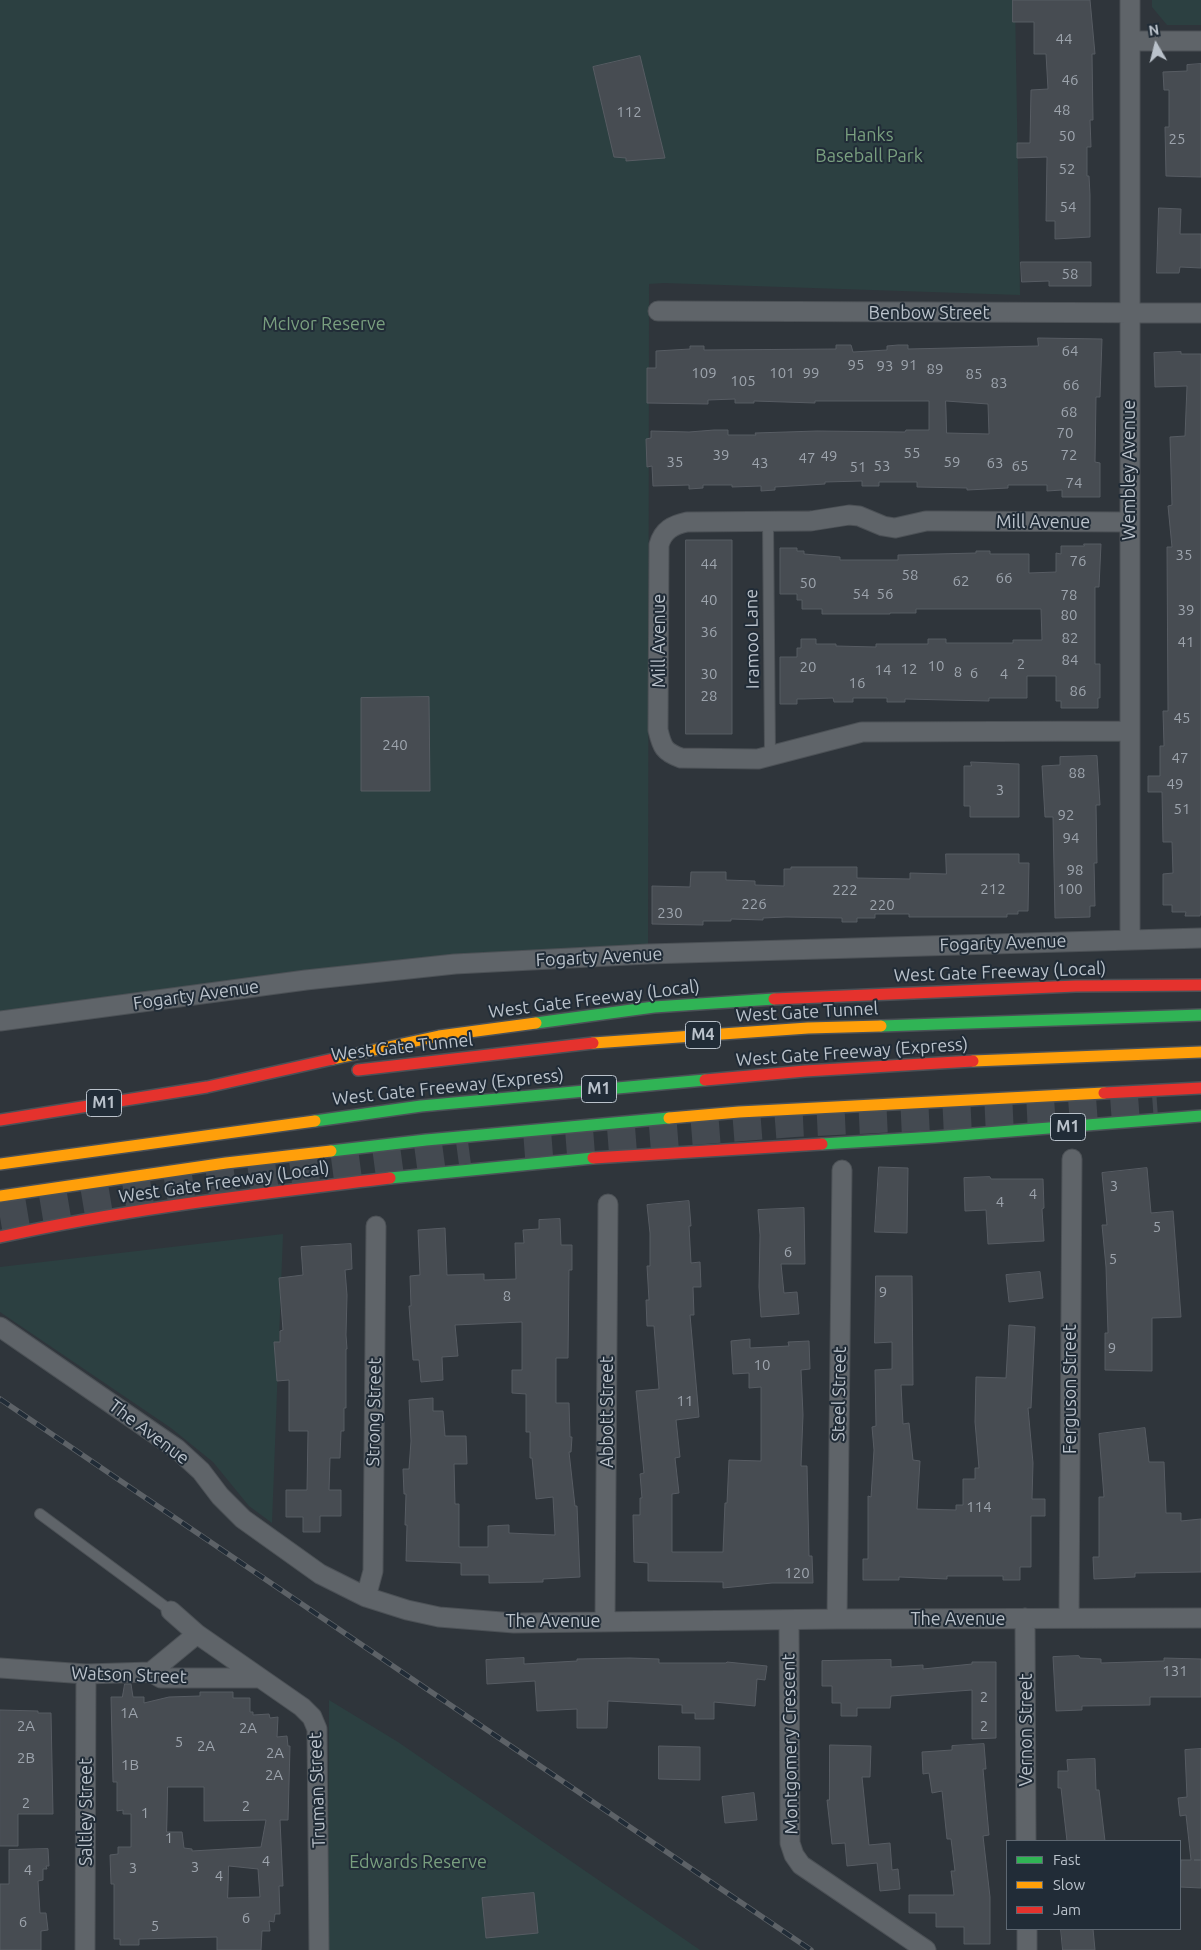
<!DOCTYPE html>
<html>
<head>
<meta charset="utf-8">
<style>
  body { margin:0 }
  #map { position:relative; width:1201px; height:1950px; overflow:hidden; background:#2f353b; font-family:Ubuntu,sans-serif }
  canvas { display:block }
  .legend { position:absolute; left:1006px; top:1840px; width:175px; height:90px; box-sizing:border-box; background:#212c37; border:1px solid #5e6872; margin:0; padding:6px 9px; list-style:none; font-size:15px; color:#bac2cb }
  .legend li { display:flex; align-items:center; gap:10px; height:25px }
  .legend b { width:25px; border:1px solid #5e6872 }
  .north { position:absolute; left:1131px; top:20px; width:50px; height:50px; -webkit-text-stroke:4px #212c37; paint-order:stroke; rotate:352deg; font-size:14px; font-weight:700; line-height:20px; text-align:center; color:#bac2cb }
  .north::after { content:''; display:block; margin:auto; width:18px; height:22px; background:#bac2cb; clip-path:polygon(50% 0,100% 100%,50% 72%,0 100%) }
</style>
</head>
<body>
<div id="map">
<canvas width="1201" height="1950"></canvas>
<ul class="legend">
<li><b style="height:6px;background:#30b455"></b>Fast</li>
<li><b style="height:6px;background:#ff9f0a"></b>Slow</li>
<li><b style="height:6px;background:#e5322d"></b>Jam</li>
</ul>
<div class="north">N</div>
</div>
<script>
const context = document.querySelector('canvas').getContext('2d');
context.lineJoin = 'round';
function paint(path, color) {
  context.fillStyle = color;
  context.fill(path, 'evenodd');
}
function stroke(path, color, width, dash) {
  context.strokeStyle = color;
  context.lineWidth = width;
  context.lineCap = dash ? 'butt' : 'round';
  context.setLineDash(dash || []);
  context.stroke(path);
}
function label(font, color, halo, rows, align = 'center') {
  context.font = font + ' Ubuntu,sans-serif';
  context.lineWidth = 4;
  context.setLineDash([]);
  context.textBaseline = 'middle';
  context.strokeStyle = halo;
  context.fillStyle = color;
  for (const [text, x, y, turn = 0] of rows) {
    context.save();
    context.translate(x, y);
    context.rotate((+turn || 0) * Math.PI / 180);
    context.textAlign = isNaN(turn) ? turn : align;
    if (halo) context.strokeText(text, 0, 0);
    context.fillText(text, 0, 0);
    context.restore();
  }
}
paint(new Path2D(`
  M0,0H1015L1020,295L664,283L649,284L648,954L0,1015Z
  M1152,0H1201V25H1167L1152,7Z
  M283,1234L272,1523L249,1506L213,1462L171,1428L0,1312V1267Z
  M329,1700L398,1742L700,1950H328Z`), '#2c4041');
const building = new Path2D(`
  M1013,0H1090L1095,54H1092L1093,120H1090L1091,147H1087V176H1089L1090,195V237L1055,239V221H1046L1047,157L1017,158V143H1030L1031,90L1048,89L1046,54H1034V22H1013Z
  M640,56L665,158L626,161V158L614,157L593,67Z
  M1201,64V177L1166,176L1165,127H1169V90H1164L1163,72L1187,71V65Z
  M1159,208L1181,209L1180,234H1201V268L1180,267L1179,273H1157Z
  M1021,262H1091V286H1049V281L1022,282Z
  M1038,338L1102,339L1100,397H1096L1095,462L1100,463V497H1062V490L1047,491V485H1008V488L967,490V488L917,487V482H879V486H862V481L825,482V484L775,487V490L761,491V486L732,487V485H703V488L689,489V485L653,486L652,466L647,467L646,439L651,438V431L689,432L714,430H728V435H756L755,433L817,431L905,432L906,430H929V401H815V403L754,401V403H735V399L708,400V404L647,403V368H656V351L690,349V346H704V350L836,349V345H851L853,352L887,350V346L898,345H908V349L1038,346ZM946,401L988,404L989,434L947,433Z
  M1181,352V354H1201V912L1200,916H1185L1186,912H1172V905H1163V874L1173,873L1172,842H1163L1162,792H1148V776H1160V746H1164L1163,711H1168L1167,547H1172L1168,506L1172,505L1170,437L1185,436L1187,386L1155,387L1154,353Z
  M686,540H732V734H686Z
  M1084,544H1101L1099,587H1095V664H1100V698H1098V708H1061V701H1056V676H1027V698H989V701L905,699V702H887V698H853V702H834L833,698L803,699H797V704H780V657H797V648H801V639H816V644H836V646L876,647V644H928V639H946V643H1013V640H1042L1041,609H916V613H890V614H822V609H802V600H797V594H780V548H797V551H804V554L840,557V560H898V555L976,553V551H990V554H1029V573L1056,572V553L1061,554V546H1084Z
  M429,697L430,791H361V698Z
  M1097,756L1100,805H1096L1097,863H1094L1095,906H1090V917L1055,918L1053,817H1045L1042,766L1060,765V757Z
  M971,762L1019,764V817H970V806H964V766H971Z
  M946,854H1019V863H1029L1028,911H1018V914H1007V917H909V914H875V918H857V922H842V918L786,917L763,918V920L731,919V921H703V925L652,924V886L690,887L691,872H726V880L755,881V885L784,886V869H791V867H857V878L910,879V873L946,874Z
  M879,1167L908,1168L907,1233L875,1232Z
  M1147,1168L1151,1213L1173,1211L1181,1317L1152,1318V1371L1105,1370V1333H1108L1106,1267L1102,1225H1107L1102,1173Z
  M990,1177L991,1179H1043L1044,1208L1042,1209L1044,1241L988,1244L986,1210L965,1211L964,1178Z
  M689,1201L691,1226H689L691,1263L700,1262L701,1287H693L694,1315H690L699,1417L676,1420L680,1457L675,1458L679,1493L672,1494V1552H723L725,1503H727L729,1460L761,1461V1387L749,1388V1373L733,1374L731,1341L750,1339V1348L789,1346L788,1342L809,1341L810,1369L801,1370L803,1415L801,1466H807L809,1556H812L813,1583H772L723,1588V1582L648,1581V1563L634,1562L633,1515H640V1498H642L640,1474L644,1473L636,1391L659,1389L654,1326H647L646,1300H649L647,1266H650V1233L647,1205Z
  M804,1208L805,1264H781L784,1293L797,1292L799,1314L761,1317L759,1287L760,1235L758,1210Z
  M560,1219L561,1245H572V1270H569L568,1358H556V1403H569L570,1437H572L571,1452H569L575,1506H577L580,1577L543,1579V1582L489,1583V1575H461V1563L406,1561L407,1525H405L406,1494H404L403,1469H409L411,1441L409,1400L433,1398V1411H443L445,1436H466L467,1464H454L455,1504H459V1547H488V1526L509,1525V1533L555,1535L553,1497L536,1499L532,1458H530V1432H526V1394L512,1393V1370H522V1322L455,1325L458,1356L442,1357L443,1380L421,1382L419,1360H413L409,1306H411L410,1276L420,1275L418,1230L445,1228L447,1275L484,1274V1280L516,1279L515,1243H524L523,1230L539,1229V1220Z
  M351,1244L352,1269L345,1270L347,1295L346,1335L347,1349H346V1408H344V1431H341L340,1458H330L329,1490H341V1516H320V1532H303V1517H286V1490H307L308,1431H289V1380L277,1381L274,1342H280V1331L283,1330L279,1278L303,1275L301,1247Z
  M1040,1272L1043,1298L1009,1302L1006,1275Z
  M876,1276H912L913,1385H901L903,1424L909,1423L913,1460L920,1461L917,1509L956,1510V1505H963V1479H975V1468H979L975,1422L976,1377L1006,1378L1009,1325L1035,1327L1031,1408H1028L1033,1463L1032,1499H1045V1516H1031V1567H1020V1580H1003V1576H947V1579L899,1577V1580H863V1559H868V1496L871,1497L874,1450L872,1427L876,1426L875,1370L892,1369V1342L875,1343Z
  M1145,1428L1149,1462H1164L1166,1513H1181V1521L1201,1519V1572L1135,1573V1577L1094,1579L1093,1557H1099V1497H1104L1099,1434Z
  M1079,1656L1080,1658L1101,1659V1663L1164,1661V1658L1201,1659V1697H1150V1705L1082,1706V1710L1056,1711L1053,1657Z
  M524,1658V1664L577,1661V1659L630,1658L659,1659V1663H726L727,1662L767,1666L765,1680L757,1679L755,1706L714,1702V1719H695V1713H682V1705L608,1701L607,1728H577V1709L537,1711L535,1681L487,1684L486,1660Z
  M891,1660V1667L923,1665V1669L972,1664V1662H996V1738L972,1739V1690L891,1696L890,1708H857V1716H841V1703H832V1686H822V1661Z
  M125,1684H131L133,1697H144V1703L169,1697L200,1696V1692H233V1698H250V1712H253V1715L269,1714L270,1718L278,1717L277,1737L287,1736L288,1746H290L288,1820H280L283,1886H279L280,1914H275L274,1922L269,1921L270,1931H262L261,1950H217V1937L139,1939V1945H120V1939H114V1884H111L110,1855L118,1854V1847H131V1814H123V1810L117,1811V1782H113L111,1697H122ZM168,1787H204V1821L266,1820L261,1847L192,1851V1849L184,1848L182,1832H167ZM229,1866L258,1869L260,1897L228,1898Z
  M0,1710L38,1711V1713H51L53,1814H18V1846H0Z
  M984,1744L986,1769H983L989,1835L983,1836L990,1897V1944H964V1927H936V1913H909V1895H954L951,1871H955L951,1839H947L942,1791L932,1793L929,1773L923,1774L922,1752L952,1750V1746Z
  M830,1745L871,1746L870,1777H862L869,1845L890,1843L892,1870L898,1869L900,1889L880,1891L877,1863L847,1866L845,1843L832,1844L827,1800H829Z
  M659,1746L700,1747V1780L659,1779Z
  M1201,1749V1860H1194H1201V1888L1180,1887L1181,1860H1191L1186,1815L1180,1816L1178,1798L1187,1797L1185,1750Z
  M1095,1759L1096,1790H1099L1105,1841H1067L1061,1788H1058V1771H1068L1067,1760Z
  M754,1793L757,1820L725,1823L722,1797Z
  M48,1849L49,1866H46L47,1869H43V1880L38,1881L40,1913H46L48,1930L41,1931V1950H0V1884H9V1850Z
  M534,1893L538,1933L486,1938L482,1898Z
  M1061,1929H1093L1095,1950H1063Z`);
paint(building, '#474c52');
stroke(building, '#575c63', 1);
stroke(new Path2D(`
  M524,1144L794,1123L1048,1111L1157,1103
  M0,1217L174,1188L469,1149`), '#444a51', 28, [28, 14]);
const lane = new Path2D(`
  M768,522L770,756
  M40,1514L171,1611`);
const street = new Path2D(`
  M1130,41H1201
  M658,311L1201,313
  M1129,731L862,732L758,759L681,758C664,752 662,747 658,730L659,545C663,530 673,525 687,522L811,521L849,515L859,516L883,526L895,528L926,521H941L1129,522
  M1130,940V0
  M0,1021L306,980L455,964L648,954L1201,938
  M0,1327L177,1449L201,1471L220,1496L243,1519L320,1574L366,1597L407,1610L439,1617L514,1623L837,1619L1201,1618
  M366,1597L373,1571L376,1226
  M171,1611L197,1634L302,1707L312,1717L317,1729L319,1950
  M1025,1618L1026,1841
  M1069,1618L1072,1159
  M837,1619L842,1170
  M789,1620L790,1843L794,1855L801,1865L926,1950
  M605,1621L608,1204
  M0,1668L86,1674L151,1672L161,1678H258
  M151,1672L197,1634
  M1027,1929V1950
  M85,1950L86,1674`);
const fast = new Path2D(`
  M536,1023L654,1007L774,999
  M881,1026L1201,1015
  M315,1121L421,1106L705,1080
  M822,1144L935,1137L1201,1116
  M331,1151L426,1140L669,1118
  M390,1178L593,1158`);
const slow = new Path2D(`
  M593,1043L808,1028L881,1026
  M333,1059L439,1036L536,1023
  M973,1061L1201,1052
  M669,1118L739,1112L1104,1093
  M0,1164L315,1121
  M0,1196L226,1163L331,1151`);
const jam = new Path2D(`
  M774,999L1076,986L1201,985
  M358,1070L593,1043
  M705,1080L805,1071L973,1061
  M1104,1093L1201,1088
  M0,1120L207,1087L333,1059
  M593,1158L822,1144
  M0,1237C129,1208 259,1194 390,1178`);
stroke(lane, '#4c5156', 12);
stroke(street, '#4c5156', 21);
stroke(fast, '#4b5157', 14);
stroke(slow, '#4b5157', 14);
stroke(jam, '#4b5157', 14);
stroke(lane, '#5f6469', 10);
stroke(street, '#5f6469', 19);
stroke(fast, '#30b455', 11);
stroke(slow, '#ff9f0a', 11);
stroke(jam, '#e5322d', 11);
const rail = new Path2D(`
  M0,1399L811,1950`);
stroke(rail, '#5d6267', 5.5);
stroke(rail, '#212c37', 4, [11]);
label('15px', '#9da4ad', null, [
  ["44",1064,39],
  ["46",1070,80],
  ["48",1062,110],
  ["112",629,112],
  ["50",1067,136],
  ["25",1177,139],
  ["52",1067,169],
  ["54",1068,207],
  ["58",1070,274],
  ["64",1070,351],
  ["95",856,365],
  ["91",909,365],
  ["93",885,366],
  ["89",935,369],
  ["109",704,373],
  ["101",782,373],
  ["99",811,373],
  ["85",974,374],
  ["105",743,381],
  ["83",999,383],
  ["66",1071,385],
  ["68",1069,412],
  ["70",1065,433],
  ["55",912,453],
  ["39",721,455],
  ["72",1069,455],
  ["49",829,456],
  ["47",807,458],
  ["35",675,462],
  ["59",952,462],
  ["43",760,463],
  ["63",995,463],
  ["53",882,466],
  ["65",1020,466],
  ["51",858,467],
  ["74",1074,483],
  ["35",1184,555],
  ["76",1078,561],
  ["44",709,564],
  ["58",910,575],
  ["66",1004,578],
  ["62",961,581],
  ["50",808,583],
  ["54",861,594],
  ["56",885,594],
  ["78",1069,595],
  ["40",709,600],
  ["39",1186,610],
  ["80",1069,615],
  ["36",709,632],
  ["82",1070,638],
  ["41",1186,642],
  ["84",1070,660],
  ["2",1021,664],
  ["10",936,666],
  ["20",808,667],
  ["12",909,669],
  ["14",883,670],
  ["8",958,672],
  ["6",974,673],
  ["30",709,674],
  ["4",1004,674],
  ["16",857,683],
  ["86",1078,691],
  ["28",709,696],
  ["45",1182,718],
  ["240",395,745],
  ["47",1180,758],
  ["88",1077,773],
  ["49",1175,784],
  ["3",1000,790],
  ["51",1182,809],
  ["92",1066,815],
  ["94",1071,838],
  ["98",1075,870],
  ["212",993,889],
  ["100",1070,889],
  ["222",845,890],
  ["226",754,904],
  ["220",882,905],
  ["230",670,913],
  ["3",1114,1186],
  ["4",1033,1194],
  ["4",1000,1202],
  ["5",1157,1227],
  ["6",788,1252],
  ["5",1113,1259],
  ["9",883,1292],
  ["8",507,1296],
  ["9",1112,1348],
  ["10",762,1365],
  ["11",685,1401],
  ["114",979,1507],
  ["120",797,1573],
  ["131",1175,1671],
  ["2",984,1697],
  ["1A",129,1713],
  ["2A",26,1726],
  ["2",984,1726],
  ["2A",248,1728],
  ["5",179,1742],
  ["2A",206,1746],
  ["2A",275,1753],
  ["2B",26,1758],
  ["1B",130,1765],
  ["2A",274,1775],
  ["2",26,1803],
  ["2",246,1806],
  ["1",145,1813],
  ["1",169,1838],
  ["4",266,1861],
  ["3",195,1867],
  ["3",133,1868],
  ["4",28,1870],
  ["4",219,1876],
  ["6",246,1918],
  ["6",23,1922],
  ["5",155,1926]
]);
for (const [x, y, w] of [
  [703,1035,35],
  [599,1089,35],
  [104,1103,35],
  [1068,1127,35]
]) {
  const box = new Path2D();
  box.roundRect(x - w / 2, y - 13.5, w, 27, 4);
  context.fillStyle = '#212c37';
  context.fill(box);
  stroke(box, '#bac2cb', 1);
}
label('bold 16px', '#bac2cb', null, [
  ["M4",703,1035],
  ["M1",599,1089],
  ["M1",104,1103],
  ["M1",1068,1127]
]);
label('18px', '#799f7f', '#212c37', [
  ["Hanks",869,135],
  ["Baseball Park",869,156],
  ["McIvor Reserve",324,324],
  ["Edwards Reserve",418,1862]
]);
label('18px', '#bac2cb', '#212c37', [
  ["Benbow Street",929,313],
  ["Wembley Avenue",1129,470,-90],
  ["Mill Avenue",1043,522],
  ["Iramoo Lane",752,639,-91],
  ["Mill Avenue",659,641,-90],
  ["Fogarty Avenue",1003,943,-2],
  ["Fogarty Avenue",599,957,-3],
  ["West Gate Freeway (Local)",1000,972,-2],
  ["Fogarty Avenue",196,995,-8],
  ["West Gate Freeway (Local)",594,999,-7],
  ["West Gate Tunnel",807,1012,-3],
  ["West Gate Tunnel",402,1047,-6],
  ["West Gate Freeway (Express)",852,1052,-4],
  ["West Gate Freeway (Express)",448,1087,-6],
  ["West Gate Freeway (Local)",224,1182,-8],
  ["Ferguson Street",1070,1389,-90],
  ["Steel Street",839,1394,-89],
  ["Strong Street",374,1412,-89],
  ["Abbott Street",607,1412,-90],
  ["The Avenue",149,1432,37],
  ["The Avenue",958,1619],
  ["The Avenue",553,1621],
  ["Watson Street",129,1675,2],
  ["Vernon Street",1026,1730,-90],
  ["Montgomery Crescent",790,1744,-91],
  ["Truman Street",317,1790,-92],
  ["Saltley Street",86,1812,-90]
]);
</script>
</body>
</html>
